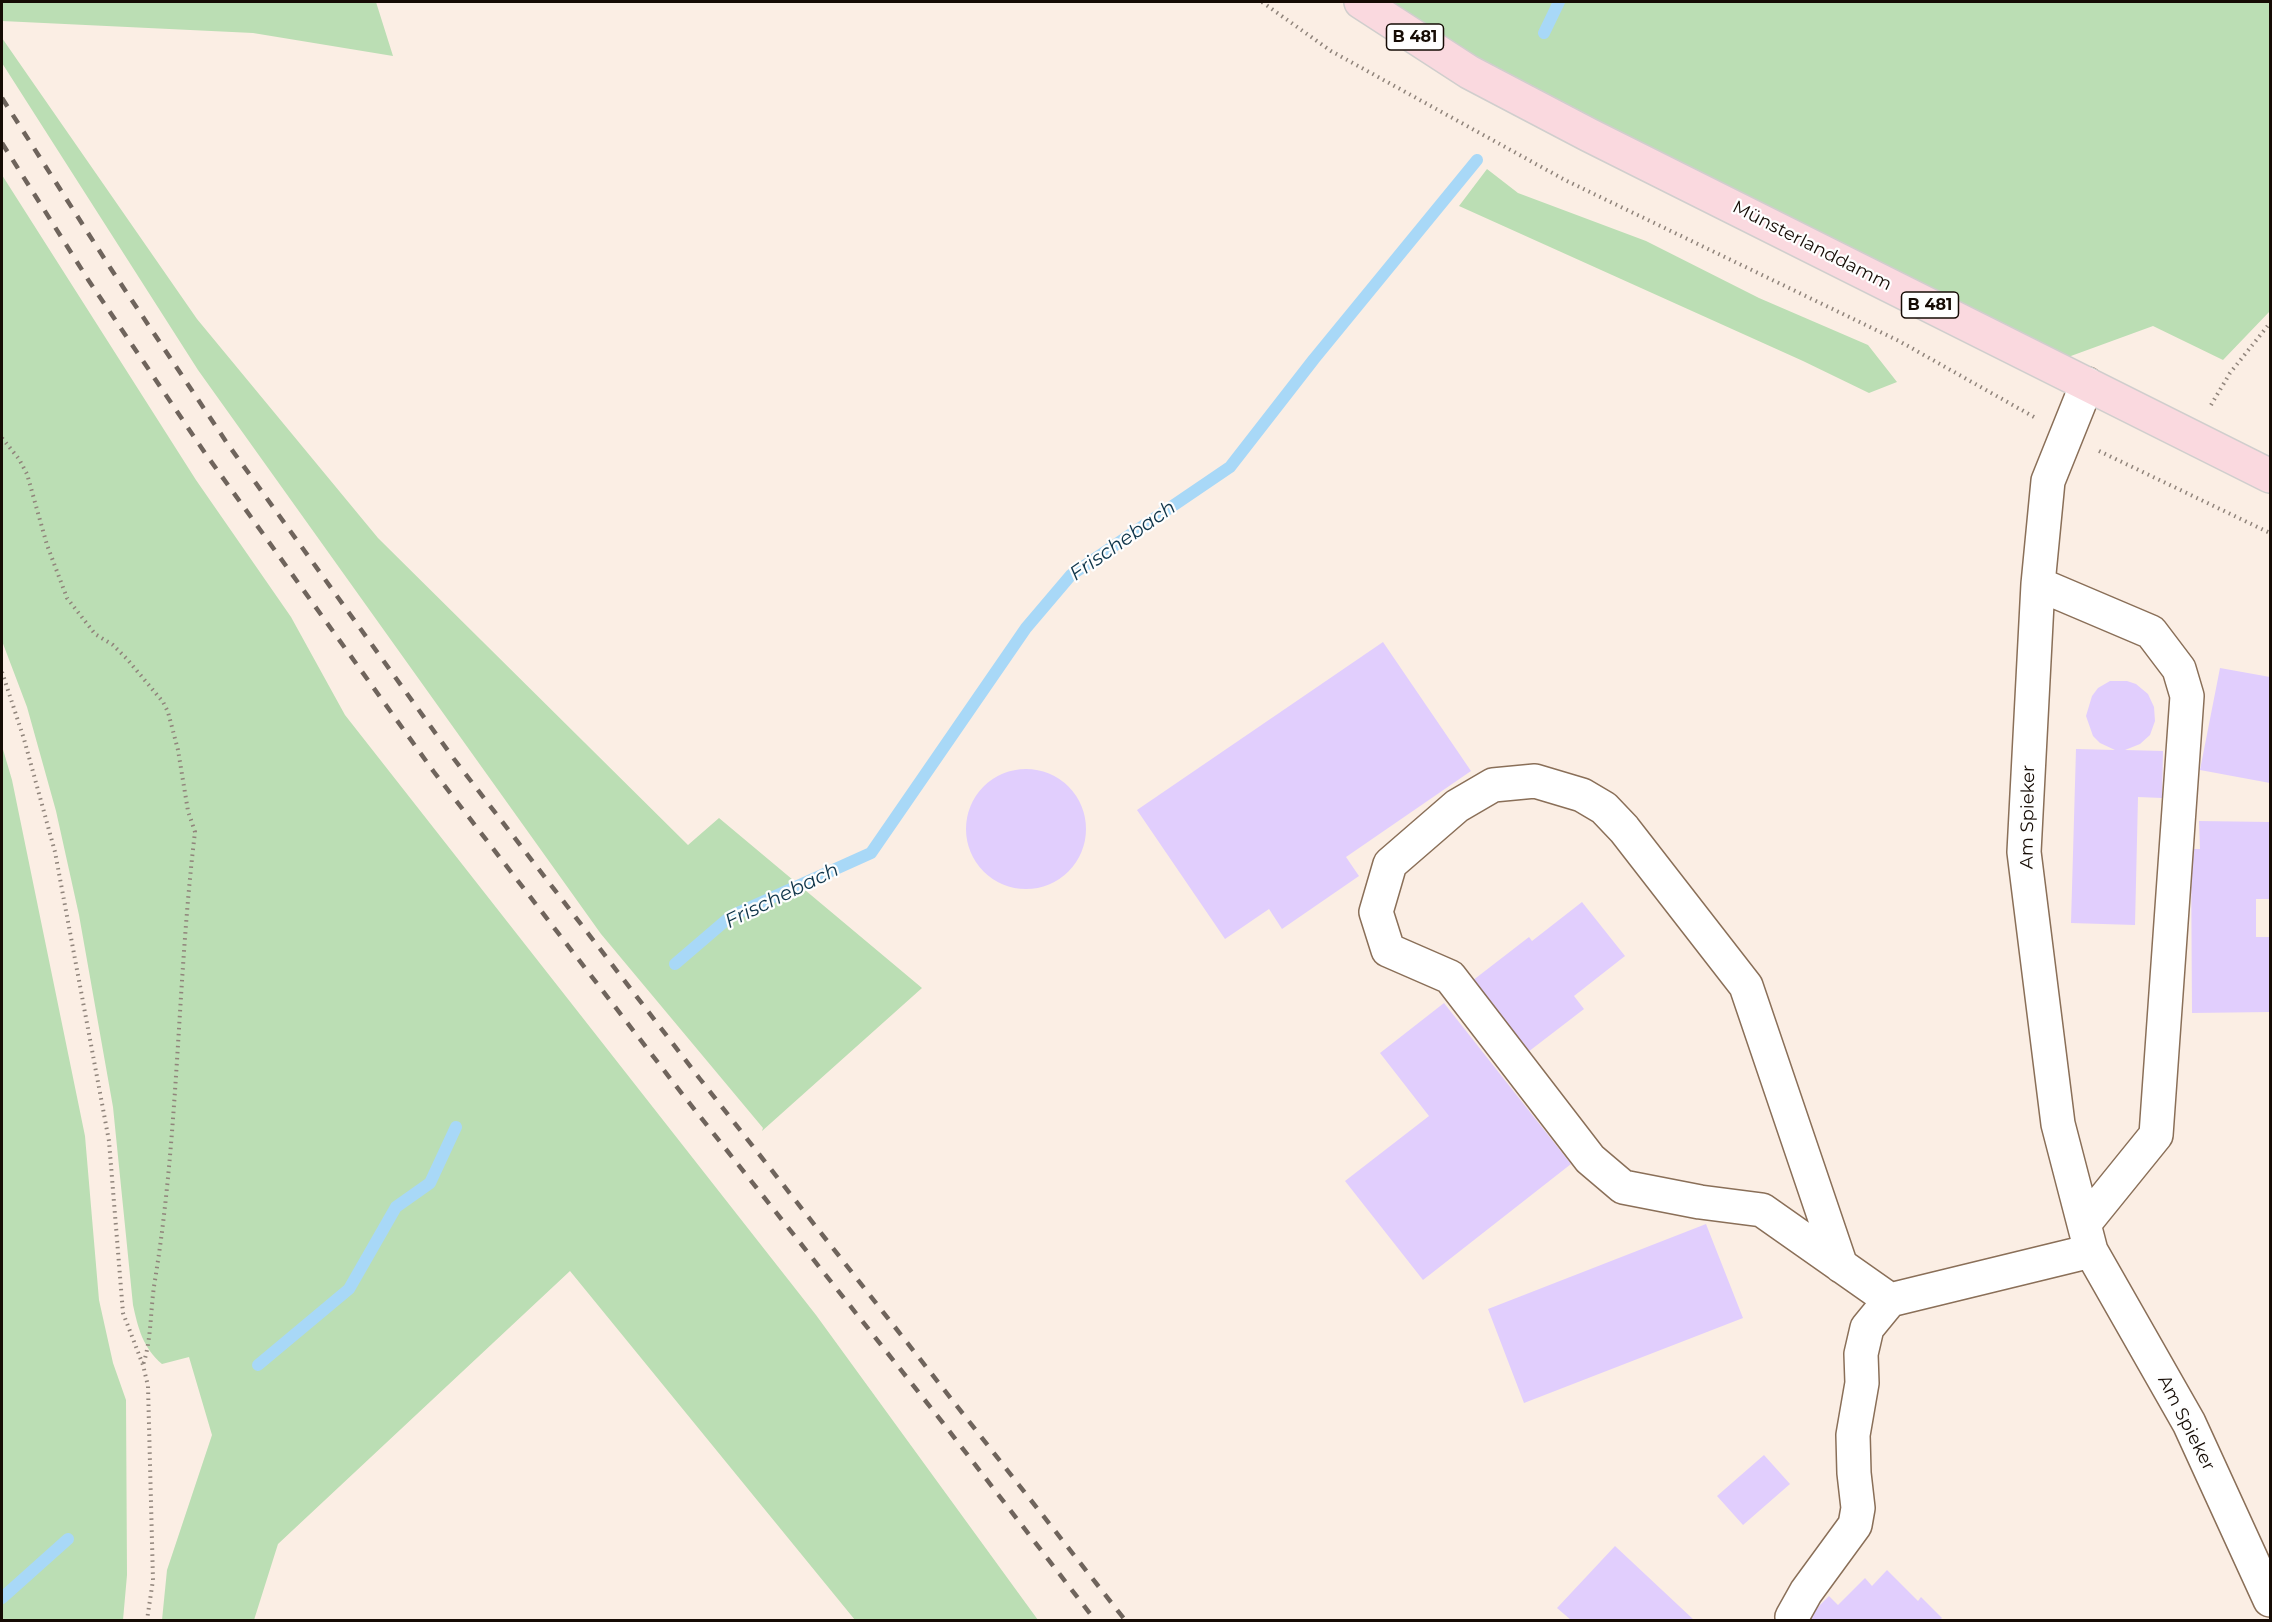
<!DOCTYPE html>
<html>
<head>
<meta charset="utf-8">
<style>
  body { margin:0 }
  #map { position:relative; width:2272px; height:1622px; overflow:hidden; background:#fbeee4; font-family:Montserrat,sans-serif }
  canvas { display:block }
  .frame { position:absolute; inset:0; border:3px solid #150b04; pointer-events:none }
</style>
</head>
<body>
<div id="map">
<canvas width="2272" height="1622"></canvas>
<div class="frame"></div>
</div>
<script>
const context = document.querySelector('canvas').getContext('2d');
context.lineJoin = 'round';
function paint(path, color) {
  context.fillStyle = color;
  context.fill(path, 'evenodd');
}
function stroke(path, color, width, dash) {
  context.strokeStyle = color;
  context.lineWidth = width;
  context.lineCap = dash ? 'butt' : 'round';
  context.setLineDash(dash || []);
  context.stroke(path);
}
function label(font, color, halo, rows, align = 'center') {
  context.font = font + ' Montserrat,sans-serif';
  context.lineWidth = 4.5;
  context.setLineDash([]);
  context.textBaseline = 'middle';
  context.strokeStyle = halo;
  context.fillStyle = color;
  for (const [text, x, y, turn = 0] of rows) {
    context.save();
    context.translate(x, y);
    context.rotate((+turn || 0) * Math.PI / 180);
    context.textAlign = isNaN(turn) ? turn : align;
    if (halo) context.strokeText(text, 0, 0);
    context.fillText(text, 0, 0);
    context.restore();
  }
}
paint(new Path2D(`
  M2,2H376L393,56L253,33L2,21Z
  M1361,2H2270V311L2223,360L2153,326L2049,364Z
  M2,38L197,319L378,538L688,845L719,818L922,988L762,1131L763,1128L601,934L198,370L2,63Z
  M1487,169L1518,193L1646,241L1759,298L1868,345L1897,382L1869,393L1803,361L1459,206Z
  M2,175L196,480L291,617L345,715L816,1315L1038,1620H855L570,1271L278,1544L254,1620H162L167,1570L212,1435L189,1357L162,1364C143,1348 138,1328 133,1305L113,1107L79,915L56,811L27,707L2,641Z
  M2,746L12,780L85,1136L99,1300L113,1363L126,1400L127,1575L123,1620H2Z`), '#bbdeb4');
stroke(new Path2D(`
  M1544,33L1559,2
  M675,964L731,916L871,853L1026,628L1071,575L1230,467L1314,359L1477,160
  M258,1365L349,1289L396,1207L430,1183L456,1127
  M2,1598L68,1539`), '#a8d8f7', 12);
paint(new Path2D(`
  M1383,642L1471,771L1346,857L1359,876L1282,929L1269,909L1225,939L1137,810Z
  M2220,668L2270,677V783L2200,770Z
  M2110,681H2127L2136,684L2148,694L2154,707L2155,721L2150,735L2140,744L2125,750L2163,751L2162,798L2138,797L2135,925L2071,923L2076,749L2115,750L2100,743L2093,736L2086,716L2092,696L2098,688Z
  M966 829a60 60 0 1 1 120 0a60 60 0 1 1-120 0Z
  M2199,821L2270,822V899H2256V937H2270V1012L2192,1013L2191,849H2200Z
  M1582,902L1625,956L1574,996L1584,1009L1528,1052L1472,981L1529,937L1532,941Z
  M1444,1003L1571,1164L1423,1280L1345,1181L1429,1116L1380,1053Z
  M1706,1224L1743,1318L1524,1403L1488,1309Z
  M1764,1455L1790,1484L1743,1525L1717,1496Z
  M1615,1546L1694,1620H1571L1557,1608Z
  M1887,1570L1918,1601L1921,1597L1942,1618L1940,1620H1805L1829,1596L1838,1605L1865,1578L1872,1586Z`), '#e1cefd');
const minor = new Path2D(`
  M2087,384L2048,481L2038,584L2024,852L2058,1124L2091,1251L2189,1423L2270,1600
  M2038,584L2151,632L2179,669L2187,696L2156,1135L2084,1224
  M1841,1266L1746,986L1624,829L1604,808L1582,795L1535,781L1493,785L1457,806L1390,864L1376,912L1388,950L1450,977L1590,1159L1623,1187L1700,1202L1762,1210L1890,1300
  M1890,1300L2091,1251
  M1793,1620L1792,1617L1806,1592L1855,1525L1858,1508L1854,1473L1853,1435L1862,1383L1861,1354L1867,1328L1890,1300`);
const major = new Path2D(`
  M1361,2L1469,72L1589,135L2270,476`);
stroke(minor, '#8a6f58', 36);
stroke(major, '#d0cecd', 36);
stroke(new Path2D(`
  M1262,2L1331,51L1565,180L1899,341L2034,417
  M2211,405L2230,373L2270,323
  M2,438L19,459L27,474L47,545L67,598L95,634L113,645L127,659L163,702L168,712L178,750L188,811L195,832C177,981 179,1132 155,1280C150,1309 152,1338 143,1365
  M2099,451L2270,533
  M2,672L24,739L55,852L109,1141L123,1313L143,1365L148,1386L153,1580L147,1620`), '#90847b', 4, [1.5, 4.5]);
stroke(minor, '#fff', 33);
stroke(major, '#fad9df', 33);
stroke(new Path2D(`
  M2,98L111,269L227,443L454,759L700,1079L1125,1620
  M2,143L89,281L205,453L434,772L683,1095L943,1423L1095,1620`), '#6f645c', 4.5, [10, 10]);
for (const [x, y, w] of [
  [1415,37,57],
  [1930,305,57]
]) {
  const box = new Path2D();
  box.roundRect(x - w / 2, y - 13, w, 26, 4.5);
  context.fillStyle = '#fefefe';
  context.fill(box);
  stroke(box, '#150b04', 1.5);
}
label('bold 16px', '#150b04', null, [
  ["B 481",1415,37],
  ["B 481",1930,305]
]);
label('18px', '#150b04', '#fefefe', [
  ["Münsterlanddamm",1812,246,27],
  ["Am Spieker",2028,817,-89],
  ["Am Spieker",2186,1423,63]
]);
label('italic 20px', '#0f354a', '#fefefe', [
  ["Frischebach",1123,541,-35],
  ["Frischebach",782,896,-26]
]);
</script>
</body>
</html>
